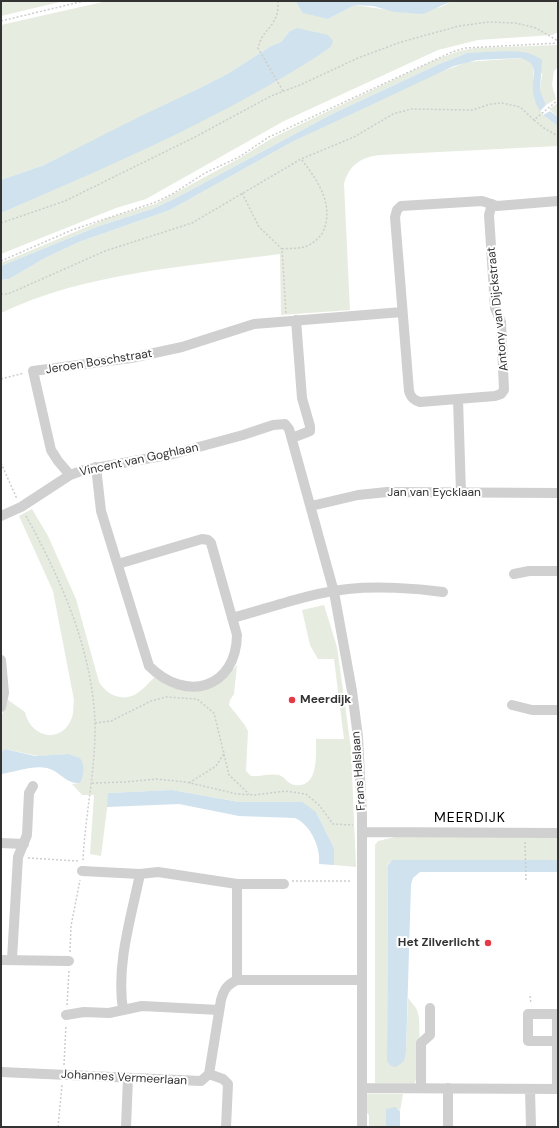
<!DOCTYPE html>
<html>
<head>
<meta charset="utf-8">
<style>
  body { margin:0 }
  #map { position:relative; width:559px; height:1128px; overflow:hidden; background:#fff; font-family:"DM Sans",sans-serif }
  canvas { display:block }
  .frame { position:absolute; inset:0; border:2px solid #333; pointer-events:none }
</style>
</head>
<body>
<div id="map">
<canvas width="559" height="1128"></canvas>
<div class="frame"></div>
</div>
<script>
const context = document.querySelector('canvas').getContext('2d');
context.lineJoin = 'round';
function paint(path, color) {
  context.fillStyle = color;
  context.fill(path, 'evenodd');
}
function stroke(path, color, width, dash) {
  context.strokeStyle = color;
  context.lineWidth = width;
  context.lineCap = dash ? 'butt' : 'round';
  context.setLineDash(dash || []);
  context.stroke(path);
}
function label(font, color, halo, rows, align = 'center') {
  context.font = font + ' "DM Sans",sans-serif';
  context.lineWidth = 4;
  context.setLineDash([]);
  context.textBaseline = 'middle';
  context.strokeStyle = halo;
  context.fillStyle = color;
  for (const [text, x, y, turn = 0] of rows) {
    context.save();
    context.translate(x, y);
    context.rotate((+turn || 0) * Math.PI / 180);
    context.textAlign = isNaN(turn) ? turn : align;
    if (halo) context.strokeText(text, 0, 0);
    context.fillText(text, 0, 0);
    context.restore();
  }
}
paint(new Path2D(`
  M1,1H64L1,16Z
  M107,1H295L298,6L328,19L355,5L408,13L441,7L452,1H558V32L552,35L478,40L438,50L284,121L146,199L116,208L1,254V213L116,162L251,95L331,47L289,32L281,42L271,46L229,73L202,87L44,165L1,180V25Z
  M558,45V67L554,71L552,85L556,99L546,105L540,90L542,74L523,52L467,53L437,65L332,114L174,199L152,209L99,226L1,266V263L108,218L155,204L238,159L274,137L435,60L459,51L475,48Z
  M522,58L528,60L533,65L534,99L543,115L558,126V146L380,155C361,157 349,165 344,184L350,310L281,315L280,254C190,266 83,273 1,313V280L9,279L45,258L79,242L170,210L292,142L428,77L467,62Z
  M558,103V117L549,109Z
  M32,509L48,536L76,599L99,682C107,695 122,702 136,694C143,690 149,682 155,677L171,687L185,690L222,681L237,665L234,694L230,700L229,705L244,724L248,731L246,771L251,776C260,777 270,773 279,775C285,777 288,784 294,785C319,789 316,755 316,739H344L334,659H318L310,645L302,610L324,605L337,647L351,749L356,867L334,865V848L316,812L269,802H239L172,790L109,793L101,856L90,854L94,795H82L72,784L80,783L68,754L38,756L5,749L1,752V717L8,700L25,712C30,735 57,745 70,722C74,716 73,707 74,700L53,591L19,516Z
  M395,837H558V860H392L388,864L387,1061L406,1051L408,998C411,1002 417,1008 418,1013C421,1027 419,1069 415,1083H375V845L378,841Z
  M368,1094H403L400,1111L399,1109H386V1127H369V1115L366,1112V1096Z`), '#e6ecdf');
paint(new Path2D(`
  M295,1H452L423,14L394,12L373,6L355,5L328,19L303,13Z
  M297,28L328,35L333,41L331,47C231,114 112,165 1,213V180L44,165L141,116L202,87L229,73L271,46L281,42L289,32Z
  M486,52C505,52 526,48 542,60L540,90L546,105L540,111C536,104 533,98 533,90C532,75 540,64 521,58L477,60L454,66L292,142L170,210L79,242L45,258L9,279L1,280V266L99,226L152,209L174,199L332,114L437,65L467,53Z
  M550,111L558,117V126L543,115Z
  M5,749L35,756L68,754L80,758C85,766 84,774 80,783C65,784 60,771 47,768C33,765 15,772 1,774V752Z
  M172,790L239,802H302L316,812L334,848V865L319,864C321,848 311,825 295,818L239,816L179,804L107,807L108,793Z
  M392,860H558V872H420L413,878L411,884L406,1051L404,1061L396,1067L391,1066L387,1061L388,865Z
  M395,1107L400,1111V1127H386V1109Z`), '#cfe2ee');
stroke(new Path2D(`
  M278,1C278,6 278,13 276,17C270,31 262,31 258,48L283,91
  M1,21L84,1
  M534,120L544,128L558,136
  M242,193L259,227L282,249
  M1,223L65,201L195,137L271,96L300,85L358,58L401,42L459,26L489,22L516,23L536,28L558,41
  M1,261L72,230L156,202L174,193L205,173L239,157L269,137L452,52L465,48L558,43
  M1,294H8L105,251L192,223L301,159L354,137L393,114L411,109L472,110L491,104L502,103L520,107L534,120L558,100
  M286,313L282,249C289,248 297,249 304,247C311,245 319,239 323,232C335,205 317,179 301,159
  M1,379L24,373
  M1,463L17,499
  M26,516C61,579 92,649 95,722C96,769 85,814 83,861
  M95,723L111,721L151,701L166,697L197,699L214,713L229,775L249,794
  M92,783L125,782L156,779L186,782L237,794L255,795L285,791L306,794L319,805L333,824L353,825
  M189,783L216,766L225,752
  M525,842L526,880
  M28,858L78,861
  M292,881H352
  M70,952L71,926L80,880
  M530,996L531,1004
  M67,1005L69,971
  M64,1065L66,1025
  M58,1127L62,1085`), '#cdcdcd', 1.5, [2, 2]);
stroke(new Path2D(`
  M492,204L489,215L495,308L501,322L504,390L501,394L495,396L420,402C414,400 411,398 409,391L395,217L397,210L401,206L482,201L497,206L558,201
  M458,399L461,493
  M292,438L310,431V426L302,398L296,320
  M96,467L101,511L149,666C186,703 236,689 237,635L211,543L208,540L202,539L118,564
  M70,475L58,461L51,450L33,371L131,358L182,347L254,324L402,312
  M311,506L358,495L387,492L558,493
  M1,516L21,507L70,475L84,470L173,454L243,435L273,425L285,424L289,429L334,592L352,691L358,737L362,815V1127
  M514,574L529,571H558
  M232,618C270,608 309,593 348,589C377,586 415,588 443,592
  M1,660L4,693L1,707
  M512,705L532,710H558
  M363,832L558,833
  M1,843L24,844
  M82,871L140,874L158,872L237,884H284
  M12,959L18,857L27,835L29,793L33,786
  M1,960L69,961
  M237,980V884
  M123,1010C116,964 131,918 140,874
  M528,1014H557V1041H528Z
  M66,1015L84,1012L109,1013L142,1006L219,1010
  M1,1072L201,1081L209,1074L221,1000C224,989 227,985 237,980H362
  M209,1074L223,1079L228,1084L226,1127
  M362,1088L557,1089V1041
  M421,1088V1043L430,1035V1008
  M530,1089L531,1127
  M126,1127L128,1078
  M448,1127V1088`), '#d0d0d0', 10);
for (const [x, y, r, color] of [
  [292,700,4,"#e63946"],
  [488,943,4,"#e63946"]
]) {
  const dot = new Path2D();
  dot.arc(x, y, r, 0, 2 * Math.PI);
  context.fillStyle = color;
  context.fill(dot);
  stroke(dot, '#fff', 1.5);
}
label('12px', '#333', '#fff', [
  ["Antony van Dijckstraat",498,309,-96],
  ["Jeroen Boschstraat",99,362,-9],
  ["Vincent van Goghlaan",139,460,-12],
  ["Jan van Eycklaan",434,493],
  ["Frans Halslaan",359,771,-94],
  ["Johannes Vermeerlaan",124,1078,3]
]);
label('bold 12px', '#333', '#fff', [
  ["Meerdijk",300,700],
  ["Het Zilverlicht",480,943,"right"]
], 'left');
context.letterSpacing = '1px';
label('14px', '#000', '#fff', [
  ["MEERDIJK",470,818]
]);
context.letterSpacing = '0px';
</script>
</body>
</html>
